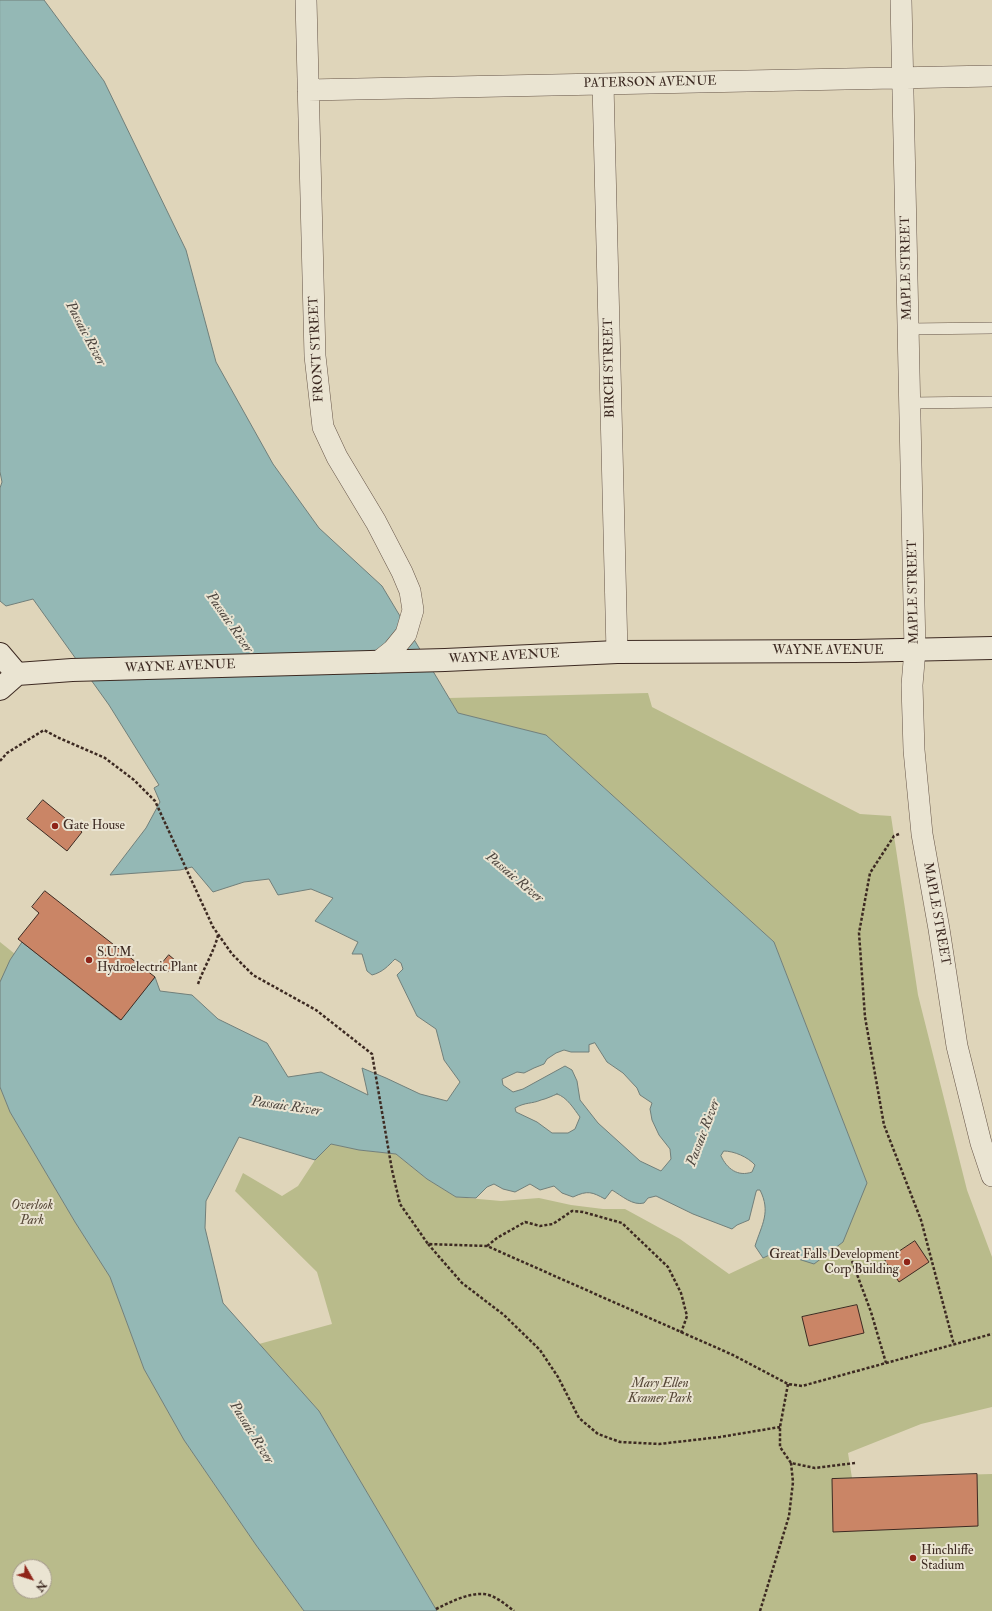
<!DOCTYPE html>
<html>
<head>
<meta charset="utf-8">
<style>
  body { margin:0 }
  #map { position:relative; width:992px; height:1611px; overflow:hidden; background:#dfd5ba; font-family:"IM FELL Double Pica",serif }
  canvas { display:block }
  .north { position:absolute; left:12px; top:1559px; width:40px; height:40px; box-sizing:border-box; background:#eae4d2; border:1px solid #a59a8c; border-radius:50%; rotate:129deg; font-size:11px; font-weight:700; line-height:16px; text-align:center; color:#3d2a22 }
  .north::after { content:''; display:block; margin:auto; width:14px; height:18px; background:#8f2418; clip-path:polygon(50% 0,100% 100%,50% 72%,0 100%) }
</style>
</head>
<body>
<div id="map">
<canvas width="992" height="1611"></canvas>
<div class="north">N</div>
</div>
<script>
const context = document.querySelector('canvas').getContext('2d');
context.lineJoin = 'round';
function paint(path, color) {
  context.fillStyle = color;
  context.fill(path, 'evenodd');
}
function stroke(path, color, width, dash) {
  context.strokeStyle = color;
  context.lineWidth = width;
  context.lineCap = dash ? 'butt' : 'round';
  context.setLineDash(dash || []);
  context.stroke(path);
}
function label(font, color, halo, rows, align = 'center') {
  context.font = font + ' "IM FELL Double Pica",serif';
  context.lineWidth = 4;
  context.setLineDash([]);
  context.textBaseline = 'middle';
  context.strokeStyle = halo;
  context.fillStyle = color;
  for (const [text, x, y, turn = 0] of rows) {
    context.save();
    context.translate(x, y);
    context.rotate((+turn || 0) * Math.PI / 180);
    context.textAlign = isNaN(turn) ? turn : align;
    if (halo) context.strokeText(text, 0, 0);
    context.fillText(text, 0, 0);
    context.restore();
  }
}
paint(new Path2D(`
  M648,693L652,707L860,814L891,816L918,995L967,1190L992,1257V1407L921,1424L848,1453L852,1478L992,1474V1611H437L319,1411L259,1344L332,1324L317,1272L235,1191L243,1173L282,1196L298,1186L315,1160L331,1144L359,1150L396,1154L427,1179L456,1197L501,1201L539,1198L571,1205L603,1209H625L680,1239L729,1274L776,1252L867,1183L774,942L546,735L458,713L449,698Z
  M0,942L15,954L10,960L0,988Z
  M0,1087L10,1112L75,1222L110,1277L144,1369L184,1440L256,1545L304,1611H0ZM20,1567H44V1591H20Z`), '#b9bb8b');
const water = new Path2D(`
  M0,0H44L104,81L186,250L216,362L273,464L319,528L382,586L458,713L546,735L774,942L867,1183L843,1242L814,1264L776,1252L763,1258L755,1246C762,1224 771,1212 760,1190H757L756,1192L749,1220L737,1225L732,1229L693,1214L656,1196L648,1198L644,1203C633,1206 622,1196 612,1190L605,1199C592,1192 588,1190 573,1197L562,1193L554,1186L540,1190L530,1184L515,1192L503,1189L494,1184L487,1187L476,1198L456,1197L427,1179L396,1154L359,1150L331,1144L315,1160L239,1137L206,1201L205,1228L223,1303L319,1411L437,1611H304L256,1545L184,1440L144,1369L110,1277L75,1222L10,1112L0,1087V982L10,960L22,942L120,1020L155,977L160,991L192,995L218,1019L267,1043L288,1077L321,1072L368,1095L362,1068L386,1078L420,1094L447,1101L460,1082L444,1060L436,1029L417,1016L397,975L403,969L401,963L395,959C388,966 383,972 372,975L367,971L362,954H352L358,942L315,921L333,898L311,889L278,895L269,879L244,882L213,892L192,867L180,870L110,875L146,828L160,802L154,788L159,785L109,705L33,599L6,606L0,601V488L2,482L0,472ZM595,1043L607,1062L623,1073L637,1088L640,1095L652,1103L650,1109L652,1120L659,1135L670,1149L671,1159L661,1171L640,1161L598,1123L580,1100L577,1081L572,1070L565,1066L523,1089L513,1092L503,1085L502,1079L517,1072L524,1073L534,1068L544,1064L547,1059L556,1053L564,1050L571,1052H589V1045ZM557,1094C567,1097 574,1109 580,1117L575,1129L568,1133H552L537,1122L516,1112L515,1108C525,1102 532,1104 541,1100C546,1099 552,1096 557,1094ZM724,1151C734,1151 748,1157 755,1165L752,1172C738,1177 727,1169 721,1156Z`);
paint(water, '#94b8b5');
stroke(water, '#717f7a', 1);
const building = new Path2D(`
  M43,800L82,832L67,851L27,819Z
  M45,891L155,977L121,1020L18,939L39,913L32,907Z
  M169,955L176,961L168,972L160,966Z
  M915,1241L929,1262L899,1282L885,1261Z
  M857,1305L864,1333L809,1346L802,1317Z
  M977,1474L978,1526L833,1532L832,1479Z`);
paint(building, '#ca8566');
stroke(building, '#3d2a22', 1);
const service = new Path2D(`
  M908,329L992,328
  M910,403L992,402`);
const minor = new Path2D(`
  M306,0L315,356L323,427L337,457L376,522L402,572L410,591L413,610L406,634L393,650L378,662
  M901,0L915,650L912,685L914,750L922,834L939,929L957,1046L981,1143L992,1176
  M603,84L617,652
  M308,90L992,76`);
const secondary = new Path2D(`
  M0,654L17,674
  M17,674L72,670L445,660L617,652L855,651L992,648
  M0,689L17,674`);
stroke(service, '#665548', 12);
stroke(minor, '#665548', 22);
stroke(secondary, '#3d2a22', 24);
stroke(new Path2D(`
  M0,761L7,753L44,730L59,738L105,758L134,780L155,801L213,927L232,954L253,975L316,1010L372,1054L392,1170L400,1204L428,1244L487,1246L733,1355L788,1384L802,1386L992,1334
  M899,834L894,836L870,873L859,933L865,1017L884,1125L921,1220L954,1345
  M198,984C204,967 214,952 218,935
  M428,1244L462,1283L504,1315L540,1350L558,1377L579,1418L598,1434L620,1442L659,1444L720,1437L780,1427
  M487,1246L497,1238L525,1222L540,1226L553,1224L572,1211L583,1212L622,1223L668,1267L681,1293L687,1316L681,1333
  M852,1261L871,1312L886,1363
  M788,1384L780,1427V1447L791,1463L815,1468L855,1463
  M436,1609C451,1602 467,1593 484,1594C495,1595 506,1605 514,1611
  M760,1611L789,1516L793,1482L791,1463`), '#3d2a22', 2.5, [3, 2]);
stroke(service, '#eae4d2', 11);
stroke(minor, '#eae4d2', 21);
stroke(secondary, '#eae4d2', 22);
for (const [x, y, r, color] of [
  [55,826,4,"#8f2418"],
  [89,960,4,"#8f2418"],
  [907,1262,4,"#8f2418"],
  [913,1558,4,"#8f2418"]
]) {
  const dot = new Path2D();
  dot.arc(x, y, r, 0, 2 * Math.PI);
  context.fillStyle = color;
  context.fill(dot);
  stroke(dot, '#eae4d2', 1.5);
}
label('13px', '#3d2a22', '#eae4d2', [
  ["PATERSON AVENUE",650,83,-1],
  ["MAPLE STREET",907,268,-91],
  ["FRONT STREET",317,349,-93],
  ["BIRCH STREET",610,368,-91],
  ["MAPLE STREET",914,592,-91],
  ["WAYNE AVENUE",828,651],
  ["WAYNE AVENUE",504,657,-3],
  ["WAYNE AVENUE",180,667,-2],
  ["MAPLE STREET",936,914,80]
]);
label('13px', '#3d2a22', '#eae4d2', [
  ["Gate House",63,826],
  ["S.U.M.",97,953],
  ["Hydroelectric Plant",97,968],
  ["Great Falls Development",899,1255,"right"],
  ["Corp Building",899,1270,"right"],
  ["Hinchliffe",921,1551],
  ["Stadium",921,1566]
], 'left');
label('italic 13px', '#564737', '#eae4d2', [
  ["Overlook",32,1206],
  ["Park",32,1221],
  ["Mary Ellen",660,1384],
  ["Kramer Park",660,1399]
]);
label('italic 14px', '#4e463f', '#eae4d2', [
  ["Passaic River",85,334,62],
  ["Passaic River",229,623,55],
  ["Passaic River",514,878,40],
  ["Passaic River",286,1107,8],
  ["Passaic River",704,1133,-69],
  ["Passaic River",251,1433,58]
]);
</script>
</body>
</html>
